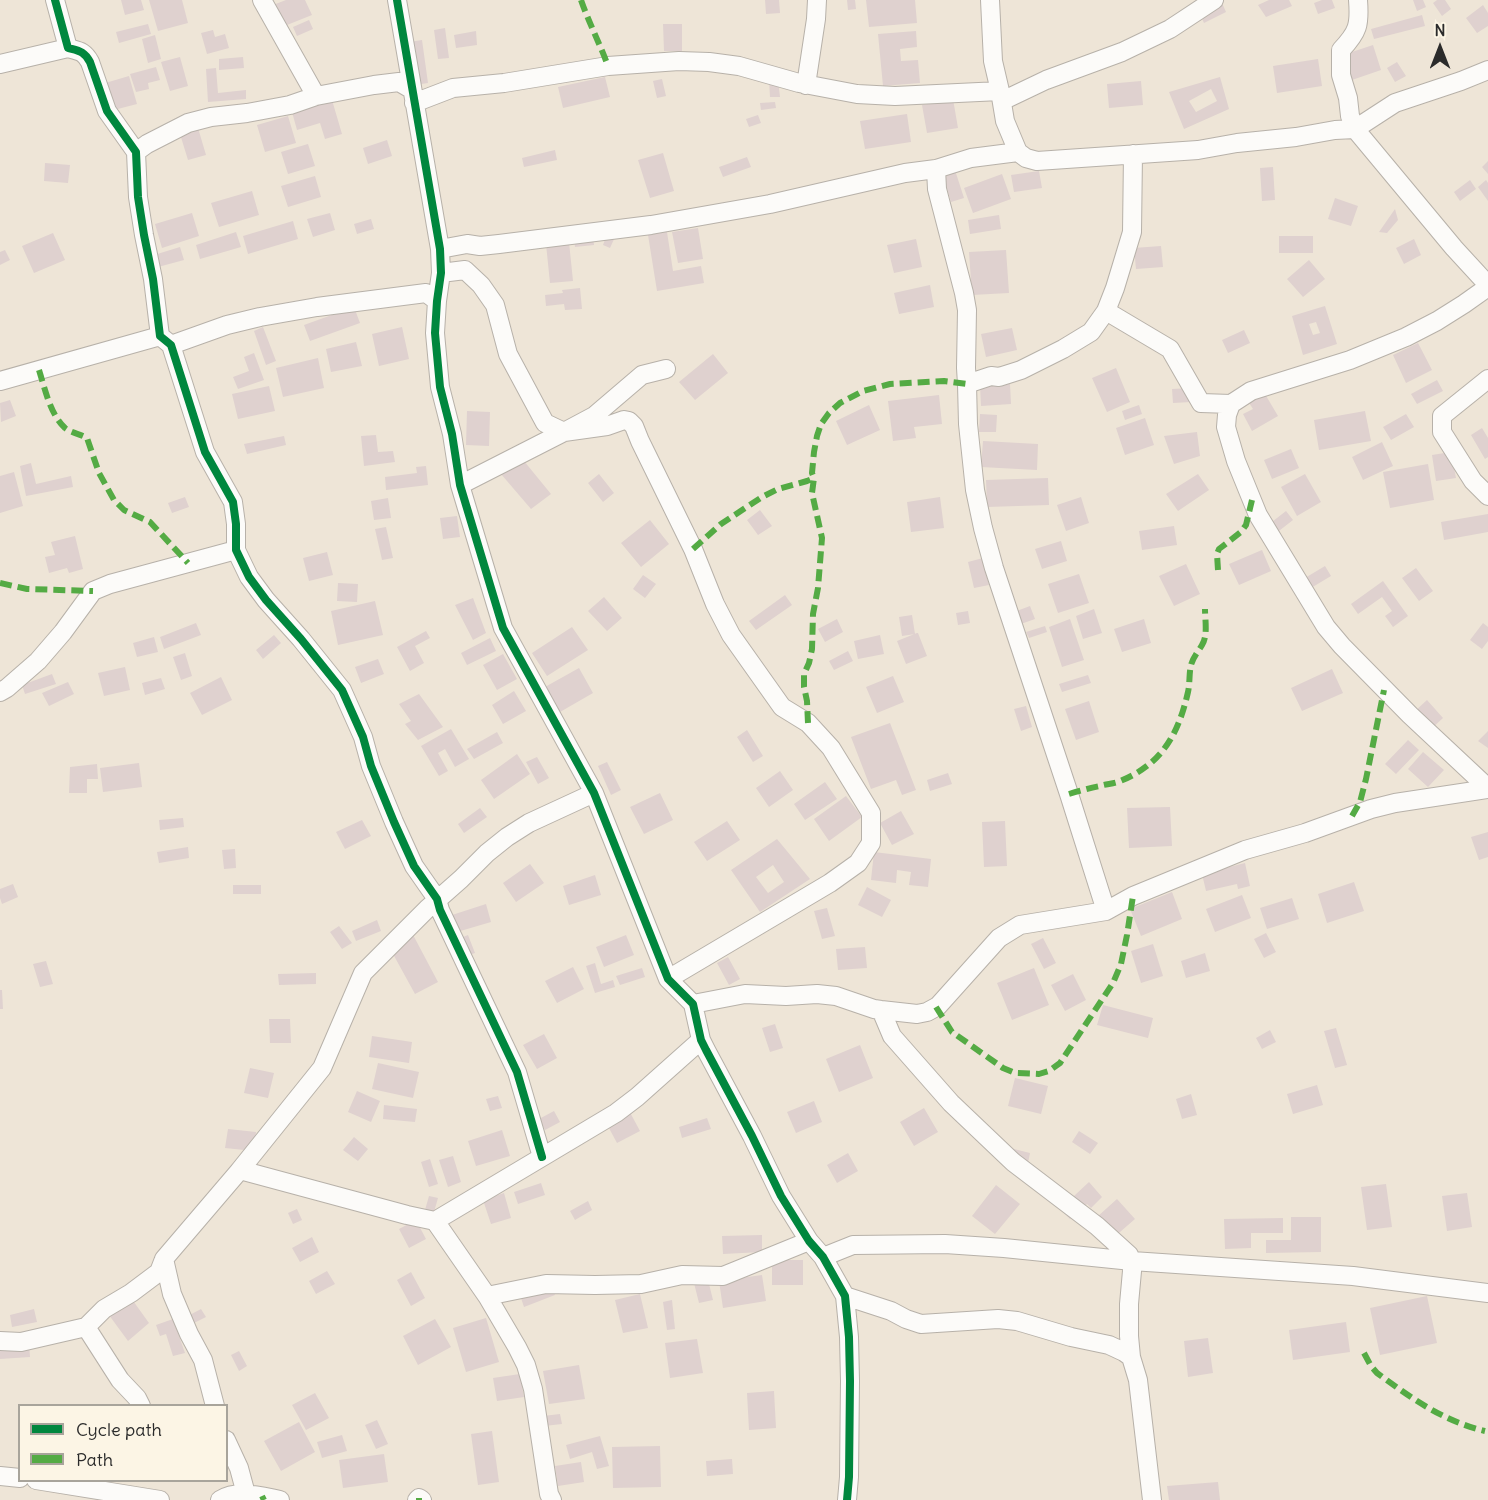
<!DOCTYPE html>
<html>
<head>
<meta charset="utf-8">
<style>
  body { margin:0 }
  #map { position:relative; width:1488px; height:1500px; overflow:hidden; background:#eee5d7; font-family:Delius,sans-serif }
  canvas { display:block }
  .legend { position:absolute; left:18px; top:1404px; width:210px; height:78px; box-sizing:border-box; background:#fcf5e5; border:2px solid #a8a49b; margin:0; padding:8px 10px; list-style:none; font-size:18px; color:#2b2b2b }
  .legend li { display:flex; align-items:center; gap:12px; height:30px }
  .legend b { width:30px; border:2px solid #a8a49b }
  .north { position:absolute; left:1410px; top:18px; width:60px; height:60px; -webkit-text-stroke:4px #fcf5e5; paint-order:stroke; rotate:0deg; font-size:16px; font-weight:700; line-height:24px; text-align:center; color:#2b2b2b }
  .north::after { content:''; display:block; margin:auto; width:21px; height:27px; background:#2b2b2b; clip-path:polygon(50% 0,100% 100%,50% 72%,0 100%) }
</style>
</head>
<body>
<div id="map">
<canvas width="1488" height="1500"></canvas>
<ul class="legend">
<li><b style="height:8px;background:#00873e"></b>Cycle path</li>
<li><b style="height:8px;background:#54ab44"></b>Path</li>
</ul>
<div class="north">N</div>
</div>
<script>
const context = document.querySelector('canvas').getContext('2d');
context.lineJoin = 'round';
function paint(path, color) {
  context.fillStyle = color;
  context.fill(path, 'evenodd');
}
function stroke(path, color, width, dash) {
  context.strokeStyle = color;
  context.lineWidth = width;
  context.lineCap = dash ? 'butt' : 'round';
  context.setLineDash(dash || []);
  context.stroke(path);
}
paint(new Path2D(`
  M121,0H141L144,10L125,15Z
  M149,0H182L188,23L158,31Z
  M286,0H305L312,15L282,27L273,5Z
  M765,0H779L780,13L766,14Z
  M847,0H855L856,9L848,10Z
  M866,0H915L917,23L869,27Z
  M1269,0H1289L1292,6L1266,17L1258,5Z
  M1322,0H1332L1335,8L1318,14L1314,3Z
  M1413,0H1423L1426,7L1417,11Z
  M1437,0H1445L1451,9L1442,16L1433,3Z
  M1222,3L1226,12L1204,23L1200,14Z
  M1483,5L1488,13V26L1477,33L1466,18Z
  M1422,15L1425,26L1374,39L1371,29Z
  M309,20L313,29L297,36L293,27Z
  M148,24L151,34L119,43L116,32Z
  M663,24H682V51H664Z
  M445,28L449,58L438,59L434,30Z
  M213,30L215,37L225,34L229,48L207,54L201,33Z
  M476,31L477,45L456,48L454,35Z
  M916,31L917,47L900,49L901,61L918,60L920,83L883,86L878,34Z
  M155,35L161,59L148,63L142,39Z
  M422,40L428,83L415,85L409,42Z
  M1373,45L1381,70L1352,80L1343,55Z
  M180,57L188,86L170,91L161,62Z
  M243,57L244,68L219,70V59Z
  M1318,59L1322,86L1277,93L1273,66Z
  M1397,62L1406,76L1395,82L1387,68Z
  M156,67L160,80L148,83L149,89L136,92L130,74Z
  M216,68L218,93L246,90V99L208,102L206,69Z
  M129,76L137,104L110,111L102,84Z
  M605,77L610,97L563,108L558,87Z
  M1220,77L1229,109L1184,129L1169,92ZM1211,89L1217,101L1196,112L1189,101Z
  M662,79L666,96L657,98L653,81Z
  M769,80H778L780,97H770Z
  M1141,81L1143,105L1109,108L1107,84Z
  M953,99L958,128L927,133L922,105Z
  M332,100L342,134L325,139L320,123L297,130L292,112Z
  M775,102L776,108L761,110L760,103Z
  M907,114L911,142L865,149L860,121Z
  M758,115L761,123L749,127L746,119Z
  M288,116L296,143L265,152L257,125Z
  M198,128L206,155L188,160L180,134Z
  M387,140L392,156L368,164L363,148Z
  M308,144L315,166L288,174L281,152Z
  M555,150L557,160L524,167L522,158Z
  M663,153L674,191L650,198L638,160Z
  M747,157L751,167L723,177L719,167Z
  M1488,161V174L1482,167Z
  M45,163L70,165L68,183L44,181Z
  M954,167L964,198L951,202L942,171Z
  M1273,167L1275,200L1262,201L1260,168Z
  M1039,171L1042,188L1014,192L1011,175Z
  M1002,174L1011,199L973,213L964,188Z
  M315,176L321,197L288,207L281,186Z
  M1470,180L1476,189L1460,201L1454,192Z
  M1486,180L1488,183V201L1478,187Z
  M252,191L259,215L219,227L211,203Z
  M1335,198L1358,206L1351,226L1328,219Z
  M1395,209L1398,220L1387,233L1379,232Z
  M192,213L199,236L162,248L155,224Z
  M330,213L335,230L313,237L307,219Z
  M999,215L1001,229L970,234L968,220Z
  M371,219L374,229L357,234L354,224Z
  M293,221L298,239L248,254L243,236Z
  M698,228L703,259L678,263L672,232Z
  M236,232L241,247L200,259L196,245Z
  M667,232L673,271L701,266L704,283L657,291L648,235Z
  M53,233L65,260L34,273L22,246Z
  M607,234L615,237L610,248L603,245Z
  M1279,236H1313V253H1279Z
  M593,237L594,245L575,247L574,239Z
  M916,239L922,267L894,273L887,245Z
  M1414,239L1421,255L1404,264L1396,248Z
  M569,242L573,281L550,283L546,244Z
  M1161,246L1163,267L1136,269L1134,248Z
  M180,247L184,260L158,267L154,255Z
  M5,250L10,260L0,265V252Z
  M1006,250L1009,293L972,295L969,252Z
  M1309,260L1325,279L1303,297L1287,279Z
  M930,285L934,307L899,314L894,293Z
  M580,288L582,309L565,310L564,304L546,306L545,295L563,293L562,290Z
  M1325,306L1337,344L1303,355L1292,316ZM1316,322L1320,333L1313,335L1309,324Z
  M354,307L360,323L310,341L304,325Z
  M263,327L276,361L266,365L254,331Z
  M402,327L409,359L379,366L372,334Z
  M1012,328L1017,350L986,357L981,334Z
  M1244,330L1250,343L1228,353L1222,340Z
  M356,342L362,366L331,372L326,349Z
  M1418,343L1432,370L1406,383L1393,355Z
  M254,353L264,380L238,389L233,377L249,371L244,357Z
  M713,354L728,373L695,400L679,382Z
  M318,358L324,388L283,397L276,368Z
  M1116,368L1130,402L1107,412L1092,378Z
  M1437,380L1443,391L1417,404L1411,394Z
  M1010,384L1011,404L981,406L980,386Z
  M269,386L275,411L238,419L232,394Z
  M1190,388L1191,402L1173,403L1172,389Z
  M1262,389L1278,416L1252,431L1243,414L1253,409L1246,398Z
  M939,395L942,424L914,427L916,438L893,441L888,401Z
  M10,400L16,416L1,422L0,403Z
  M869,405L880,430L847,445L836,421Z
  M1139,405L1142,414L1125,420L1122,411Z
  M467,411L490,412L489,446L466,445Z
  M1365,411L1371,441L1319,450L1314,420Z
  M980,414L997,415L996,432H979Z
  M1406,414L1414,427L1391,440L1383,427Z
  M1145,418L1154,445L1125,455L1116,428Z
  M1482,428L1488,438V457L1485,459L1471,435Z
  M1197,432L1200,456L1174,464L1164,436Z
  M376,435L378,452L393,451L395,462L364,466L361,436Z
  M284,436L286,445L247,454L244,444Z
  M983,441L1038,444L1037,470L981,467Z
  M1382,442L1393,466L1363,480L1352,457Z
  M1291,449L1299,468L1272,479L1264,460Z
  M1451,452L1456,478L1436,481L1432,455Z
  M524,461L551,494L531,509L501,474Z
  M31,463L36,484L71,476L73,487L26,496L20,466Z
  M1428,464L1434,500L1390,508L1383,472Z
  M426,466L428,485L386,490L385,477L417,473L416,467Z
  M14,472L23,506L0,513V476Z
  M599,474L614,493L603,502L588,483Z
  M1198,474L1209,490L1178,511L1166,494Z
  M1305,474L1321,502L1297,516L1281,487Z
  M1048,478L1049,505L987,507L986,480Z
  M185,497L189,507L172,513L168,503Z
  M940,497L944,528L911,532L907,502Z
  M1081,497L1089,523L1066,531L1057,505Z
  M388,498L391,518L374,520L371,501Z
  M760,510L772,526L758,535L747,520Z
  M1286,511L1293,520L1275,534L1268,525Z
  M1488,514V532L1444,540L1441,522Z
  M457,516L460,537L443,539L440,518Z
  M650,520L669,544L641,567L621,543Z
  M1174,526L1177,545L1142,550L1139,531Z
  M386,527L393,558L382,560L375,529Z
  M75,536L83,569L69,573L67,568L49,573L45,557L55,555L51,542Z
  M1061,541L1067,561L1042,569L1035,549Z
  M1262,550L1271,571L1239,585L1229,564Z
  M327,552L333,575L309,581L303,558Z
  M983,558L989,585L974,588L968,562Z
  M1186,564L1200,594L1174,606L1159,576Z
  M1325,566L1331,576L1311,588L1305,578Z
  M1416,568L1433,591L1419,601L1402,578Z
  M1079,574L1089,603L1058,613L1048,584Z
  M643,575L656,584L645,598L633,589Z
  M1383,581L1408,616L1393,627L1385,616L1392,611L1382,597L1358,614L1351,604Z
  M338,583L358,584L357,602L337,601Z
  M785,595L792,605L756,630L749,621Z
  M604,597L622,618L607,631L588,611Z
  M473,598L486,633L473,640L455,605Z
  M375,601L383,635L338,645L331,611Z
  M1030,606L1035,619L1018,625L1014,612Z
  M1094,609L1102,633L1083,639L1076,616Z
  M968,611L970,623L958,625L956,613Z
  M912,615L915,634L902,636L899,617Z
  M837,619L843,632L825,642L818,629Z
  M1070,619L1084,660L1062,667L1049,627Z
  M1144,619L1151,643L1122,652L1114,629Z
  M196,623L201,635L164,649L160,637Z
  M1483,623L1488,627V641L1482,649L1470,640Z
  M1045,626L1047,632L1029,638L1026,632Z
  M572,627L588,650L547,676L532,653Z
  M426,631L430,638L415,646L424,663L410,671L397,647Z
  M917,633H918L927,656L906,664L897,641Z
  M274,635L281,643L263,659L256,650Z
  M880,635L884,654L858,659L854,641Z
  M154,637L158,652L137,657L133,643Z
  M490,638L496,651L467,665L461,653Z
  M848,651L853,661L834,670L829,661Z
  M185,653L192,676L181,680L173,657Z
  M503,654L517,679L497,690L483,665Z
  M378,659L384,674L361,683L355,667Z
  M125,667L130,690L104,696L98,673Z
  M579,668L593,693L560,712L545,687Z
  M1332,669L1343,693L1302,711L1291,688Z
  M52,674L56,684L25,694L22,685Z
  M1088,675L1091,683L1062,692L1059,684Z
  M893,676L904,702L877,713L866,687Z
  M221,677L232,700L202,715L190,693Z
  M161,678L165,689L145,695L142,683Z
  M68,682L74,694L49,706L42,693Z
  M514,691L526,711L503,724L492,705Z
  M419,694L443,727L418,740L405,724L411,721L399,704Z
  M1427,700L1443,718L1430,730L1414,712Z
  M1089,701L1099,732L1076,740L1065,709Z
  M1026,706L1032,727L1021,731L1014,709Z
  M890,723L916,790L902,795L896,780L871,789L851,737Z
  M451,729L469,759L455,767L445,749L438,753L448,771L439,776L421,746Z
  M747,730L763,756L753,762L737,737Z
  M1488,731V748L1478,741Z
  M497,732L503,743L474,759L467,749Z
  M1408,740L1419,750L1396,774L1385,764Z
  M1423,752L1444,770L1428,787L1408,769Z
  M517,754L530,774L494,799L481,780Z
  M537,757L549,778L538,784L526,762Z
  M607,762L621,790L611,795L598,766Z
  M139,763L142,787L103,792L100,768Z
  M97,764L98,779H87V793H69L70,767Z
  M780,771L793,790L769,807L756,788Z
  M948,773L952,784L930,791L927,780Z
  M825,782L837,799L805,820L794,804Z
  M660,793L673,820L644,834L630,807Z
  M846,796L862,817L829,841L814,819Z
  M1170,807L1172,846L1129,848L1127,808Z
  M480,808L487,817L464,833L458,824Z
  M901,811L914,834L892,845L880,823Z
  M183,818L184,827L160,830L159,820Z
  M362,820L371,836L345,849L336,832Z
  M727,821L740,840L707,861L694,842Z
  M1005,821L1007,866L984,867L982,822Z
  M1488,832V857L1479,860L1471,837Z
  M777,839L810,879L760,912L731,870ZM773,865L784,882L768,893L756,877Z
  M188,847L189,858L159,863L157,852Z
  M235,849L236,868L224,869L222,850Z
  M874,852L931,859L928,887L909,885L911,872L897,870L896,883L871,880Z
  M1245,863L1250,886L1238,889L1237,884L1206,891L1202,874Z
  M530,864L544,883L516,902L503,883Z
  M595,875L601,895L569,905L563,886Z
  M1354,882L1364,911L1327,923L1318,894Z
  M13,884L18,897L2,904L0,898V889Z
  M233,885H261V894H233Z
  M867,887L891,900L882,917L858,905Z
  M1172,892L1182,919L1141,936L1130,909Z
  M1242,895L1251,918L1215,932L1206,909Z
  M1292,898L1299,919L1267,929L1260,908Z
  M486,904L491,922L457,932L452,915Z
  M827,908L835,936L822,939L814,911Z
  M377,920L381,931L356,941L352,931Z
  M339,926L352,943L342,949L330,932Z
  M411,931L438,982L415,994L387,943Z
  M1266,933L1276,952L1264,958L1254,939Z
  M468,935L475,953L463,957L456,940Z
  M626,935L634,955L604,967L596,947Z
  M1043,938L1056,963L1044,969L1031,944Z
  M1153,944L1163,976L1141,983L1131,951Z
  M865,947L867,968L838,970L836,949Z
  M1205,953L1210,971L1186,978L1181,961Z
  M728,957L740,979L729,985L717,963Z
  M46,961L53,984L40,987L33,964Z
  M595,963L601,984L613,980L615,987L595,993L586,966Z
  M573,967L584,989L557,1003L545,981Z
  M642,968L645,977L620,985L616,976Z
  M1034,968L1049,1005L1012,1020L997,983Z
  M316,973V984L279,985L278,974Z
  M1073,974L1086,1000L1065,1011L1051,985Z
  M0,990H2L3,1009H0Z
  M1103,1005L1153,1018L1148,1038L1097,1025Z
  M269,1019H290L291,1043H270Z
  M775,1024L783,1048L770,1052L762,1028Z
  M1336,1028L1347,1065L1335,1068L1324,1031Z
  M1270,1030L1276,1042L1262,1049L1256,1038Z
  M544,1034L557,1058L537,1069L523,1045Z
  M372,1036L412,1042L409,1063L369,1057Z
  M860,1045L873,1078L839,1092L826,1059Z
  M378,1063L419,1072L413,1098L372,1089Z
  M250,1068L274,1073L268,1098L244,1093Z
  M1015,1078L1048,1086L1041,1114L1008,1106Z
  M1317,1085L1323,1105L1293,1114L1287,1094Z
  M357,1091L380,1101L371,1122L348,1112Z
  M1191,1094L1197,1115L1182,1119L1176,1099Z
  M498,1096L502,1108L490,1111L486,1099Z
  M814,1101L822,1122L796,1133L787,1112Z
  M384,1105L417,1109L415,1122L383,1119Z
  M626,1105L640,1131L617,1143L603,1117Z
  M924,1108L938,1132L914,1146L900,1122Z
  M554,1111L560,1122L545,1130L539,1119Z
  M707,1118L711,1129L682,1138L679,1127Z
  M228,1129L256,1132L254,1151L225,1148Z
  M502,1130L510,1156L476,1166L468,1141Z
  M1079,1131L1098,1143L1090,1154L1072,1142Z
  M354,1137L368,1149L358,1161L343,1150Z
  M1010,1148L1030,1153L1026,1173L1006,1168Z
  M848,1153L858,1171L837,1183L827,1165Z
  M453,1156L461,1182L448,1187L439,1160Z
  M430,1159L438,1184L429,1187L421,1162Z
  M1089,1182L1102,1197L1091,1208L1087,1204L1070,1219L1060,1209Z
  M541,1183L545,1195L518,1204L514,1192Z
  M1386,1184L1392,1227L1367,1230L1361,1187Z
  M996,1185L1020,1204L995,1234L972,1216Z
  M504,1193L511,1218L491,1224L483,1200Z
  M1467,1193L1472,1227L1447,1231L1442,1196Z
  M429,1196L438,1198L434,1212L425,1210Z
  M1117,1199L1135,1219L1105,1245L1087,1226Z
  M588,1201L592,1210L575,1220L570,1211Z
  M297,1209L302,1220L293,1224L288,1213Z
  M1291,1217H1321V1252L1266,1253V1240H1291Z
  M1283,1218V1233H1251V1248L1225,1249L1224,1219Z
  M416,1220L426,1239L409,1248L399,1229Z
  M762,1235V1252L723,1254L722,1236Z
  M312,1237L319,1252L300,1262L292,1248Z
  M772,1260H803V1285H772Z
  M327,1271L335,1284L316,1294L309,1281Z
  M411,1272L425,1298L411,1306L397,1280Z
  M762,1275L766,1301L723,1308L719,1281Z
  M708,1280L713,1300L699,1303L694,1283Z
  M552,1286L555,1295L524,1307L521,1298Z
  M640,1294L648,1328L623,1333L615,1300Z
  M1427,1296L1437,1343L1380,1355L1370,1308Z
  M131,1298L149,1323L128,1341L106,1311Z
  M672,1300L675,1329L667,1330L663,1302Z
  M34,1309L37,1322L12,1327L10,1315Z
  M201,1309L206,1317L188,1326L184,1318Z
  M486,1318L499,1362L466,1372L453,1328Z
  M173,1319L185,1353L173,1356L166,1334L160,1336L156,1325Z
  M435,1319L451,1347L418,1365L403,1336Z
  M1346,1322L1350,1352L1293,1360L1289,1330Z
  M1208,1338L1213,1373L1188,1377L1184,1341Z
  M697,1339L703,1373L670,1378L665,1343Z
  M29,1344L30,1357L0,1359V1346Z
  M239,1351L247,1366L239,1371L231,1355Z
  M579,1365L585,1399L549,1404L543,1371Z
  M520,1374L524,1397L497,1401L493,1378Z
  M774,1391L776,1428L749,1430L747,1393Z
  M315,1393L329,1418L306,1430L292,1405Z
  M560,1414L562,1424L544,1426L543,1416Z
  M377,1420L388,1444L376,1449L365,1425Z
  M299,1422L315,1452L281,1471L264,1441Z
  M492,1431L499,1482L478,1485L471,1434Z
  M342,1435L347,1451L322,1458L317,1442Z
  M600,1436L609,1466L597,1469L592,1452L570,1459L566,1445Z
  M660,1446L661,1487L613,1488L612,1447Z
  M384,1454L388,1482L343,1488L339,1460Z
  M732,1459L733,1474L707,1476L706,1461Z
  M581,1462L584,1482L558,1486L555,1466Z
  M1218,1482L1220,1500H1169L1167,1486Z`), '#dfd1cf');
const street = new Path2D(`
  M55,0L68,48C79,51 84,51 90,62L107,111L136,152L138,197L144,235L153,279L160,336L171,345L205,452L233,502L236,524V550L249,577L266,600L301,639L342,690L363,737L371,766L394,822L414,866L437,899L440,910L517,1072L542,1157
  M262,0L316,96
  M397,0L440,249L441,273L437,301L435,333L440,387L452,434L460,485L503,628L594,793L668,979L693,1004L701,1040L706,1050L752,1136L781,1196L809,1241L823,1257L845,1296L849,1337L850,1381L849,1477L847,1500
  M990,0L993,61L1000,91L1005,121L1018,152L1026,158L1037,161L1198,150L1237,143L1296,137L1335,130L1355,129L1454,248L1488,285
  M1358,0C1360,25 1358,32 1341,50V75L1348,98L1350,116L1355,129L1395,103L1461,81L1488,70
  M0,64L68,48
  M806,85L816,19L817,0
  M1002,101L1046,80L1122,52L1170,29L1214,0
  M414,103L453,88L504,83L608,66L679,61L709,62L739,66L799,83L857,94L895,96L1000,91
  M136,152L147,144L188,123L211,117L247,113L290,105L316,96L374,85L399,82L411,89
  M936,169L937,189L964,293L967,310L966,368L967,384L968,424L975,490L983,528L994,568L1069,794L1106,911
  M440,249L467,244L480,246L499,244L651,225L770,204L905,173L936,169L971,158L1018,152
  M441,273L465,270L481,285L495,305L508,354L545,423L564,432L594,416L642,375L666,369
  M1488,287L1464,304L1437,321L1406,337L1350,360L1251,391L1231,404L1227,415L1226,427L1236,461L1258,515L1326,627L1342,646L1410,715L1488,788
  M1106,311L1170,349L1201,403L1231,404
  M171,345L227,325L260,317L317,307L426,293L437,301
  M1488,379L1442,416V432L1473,481L1488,496
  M0,381L160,336
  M967,384L991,376L999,377L1021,370L1063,349L1091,332L1106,311L1115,288L1132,232L1133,154
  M460,485L564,432L607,426L624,420L629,421L634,426L640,441L693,549L715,604L731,635L782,707L808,723L831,748L871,813V843L858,863L830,883L668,979
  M0,692L7,688L38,661L63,632L93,591L110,584L236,550
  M693,1004L745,994L786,996L817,994L836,996L874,1009L881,1010L917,1014L927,1012L938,1006L999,938L1020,925L1106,911L1133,896L1245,850L1305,833L1371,809L1395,803L1488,789
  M881,1010L892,1036L951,1103L1013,1162L1097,1226L1129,1255L1132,1261V1271L1129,1304V1336L1131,1357L1138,1380L1152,1500
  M240,1170L407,1215L435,1221L487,1296L517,1347L526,1365L533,1389L549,1494L552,1500
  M435,1221L616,1113L637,1097L701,1040
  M823,1257L853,1245L945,1244L1004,1248L1132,1261L1353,1276L1488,1293
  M164,1259L172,1294L189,1334L203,1360L215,1406
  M487,1296L546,1284L595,1285L641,1284L682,1275L723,1276L809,1241
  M845,1296L891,1311L906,1319L921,1324L998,1319L1017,1321L1071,1337L1109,1345L1124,1352L1131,1357
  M86,1327L120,1380L137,1398L141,1406
  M0,1341L21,1342L86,1327L104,1309L131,1293L159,1272L164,1259L240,1170L322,1068L363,973L427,909L461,879L487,853L507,837L529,823L594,793
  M226,1440L239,1468L246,1494
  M0,1476L20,1478
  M36,1480L160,1500
  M220,1500C238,1489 260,1496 280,1500
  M417,1500L419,1498L422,1500`);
stroke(street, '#b7b1a9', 20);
stroke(street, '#fcfbf9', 18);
stroke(new Path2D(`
  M581,0C589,23 600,44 608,66
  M39,370C45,389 50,414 65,428C71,433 81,434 87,438L99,473L114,500L124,510L150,522L188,563
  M693,549L721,524L762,497L778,489L807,481L814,478
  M1218,570L1217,554L1219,549L1241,532L1246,525L1252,500
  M0,583L27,589L93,591
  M808,723L807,701L804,687V674L809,663L812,649L813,614L818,588L822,538L812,493L814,478L812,473L814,452L817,436L821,424L829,413L840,403L863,391L890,384L944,381L967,384
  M1069,794C1079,791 1090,788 1100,786C1106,784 1112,784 1118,782C1161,765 1178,736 1188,692C1190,683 1189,673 1191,665C1193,657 1198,652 1202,645C1208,636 1205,620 1205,609
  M1352,816L1360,802L1366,779L1384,690
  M936,1007L952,1032L1003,1068L1015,1073L1039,1074L1049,1071L1060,1063L1113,983L1121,964L1127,935L1133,896
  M1364,1353L1371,1366L1377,1373C1411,1398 1443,1421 1485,1431
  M262,1496L264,1500
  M419,1498V1500`), '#54ab44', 6, [12, 6]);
stroke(new Path2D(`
  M55,0L68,48C79,51 84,51 90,62L107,111L136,152L138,197L144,235L153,279L160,336L171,345L205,452L233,502L236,524V550L249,577L266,600L301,639L342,690L363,737L371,766L394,822L414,866L437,899L440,910L517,1072L542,1157
  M397,0L440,249L441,273L437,301L435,333L440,387L452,434L460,485L503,628L594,793L668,979L693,1004L701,1040L706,1050L752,1136L781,1196L809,1241L823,1257L845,1296L849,1337L850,1381L849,1477L847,1500`), '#00873e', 8);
</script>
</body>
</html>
